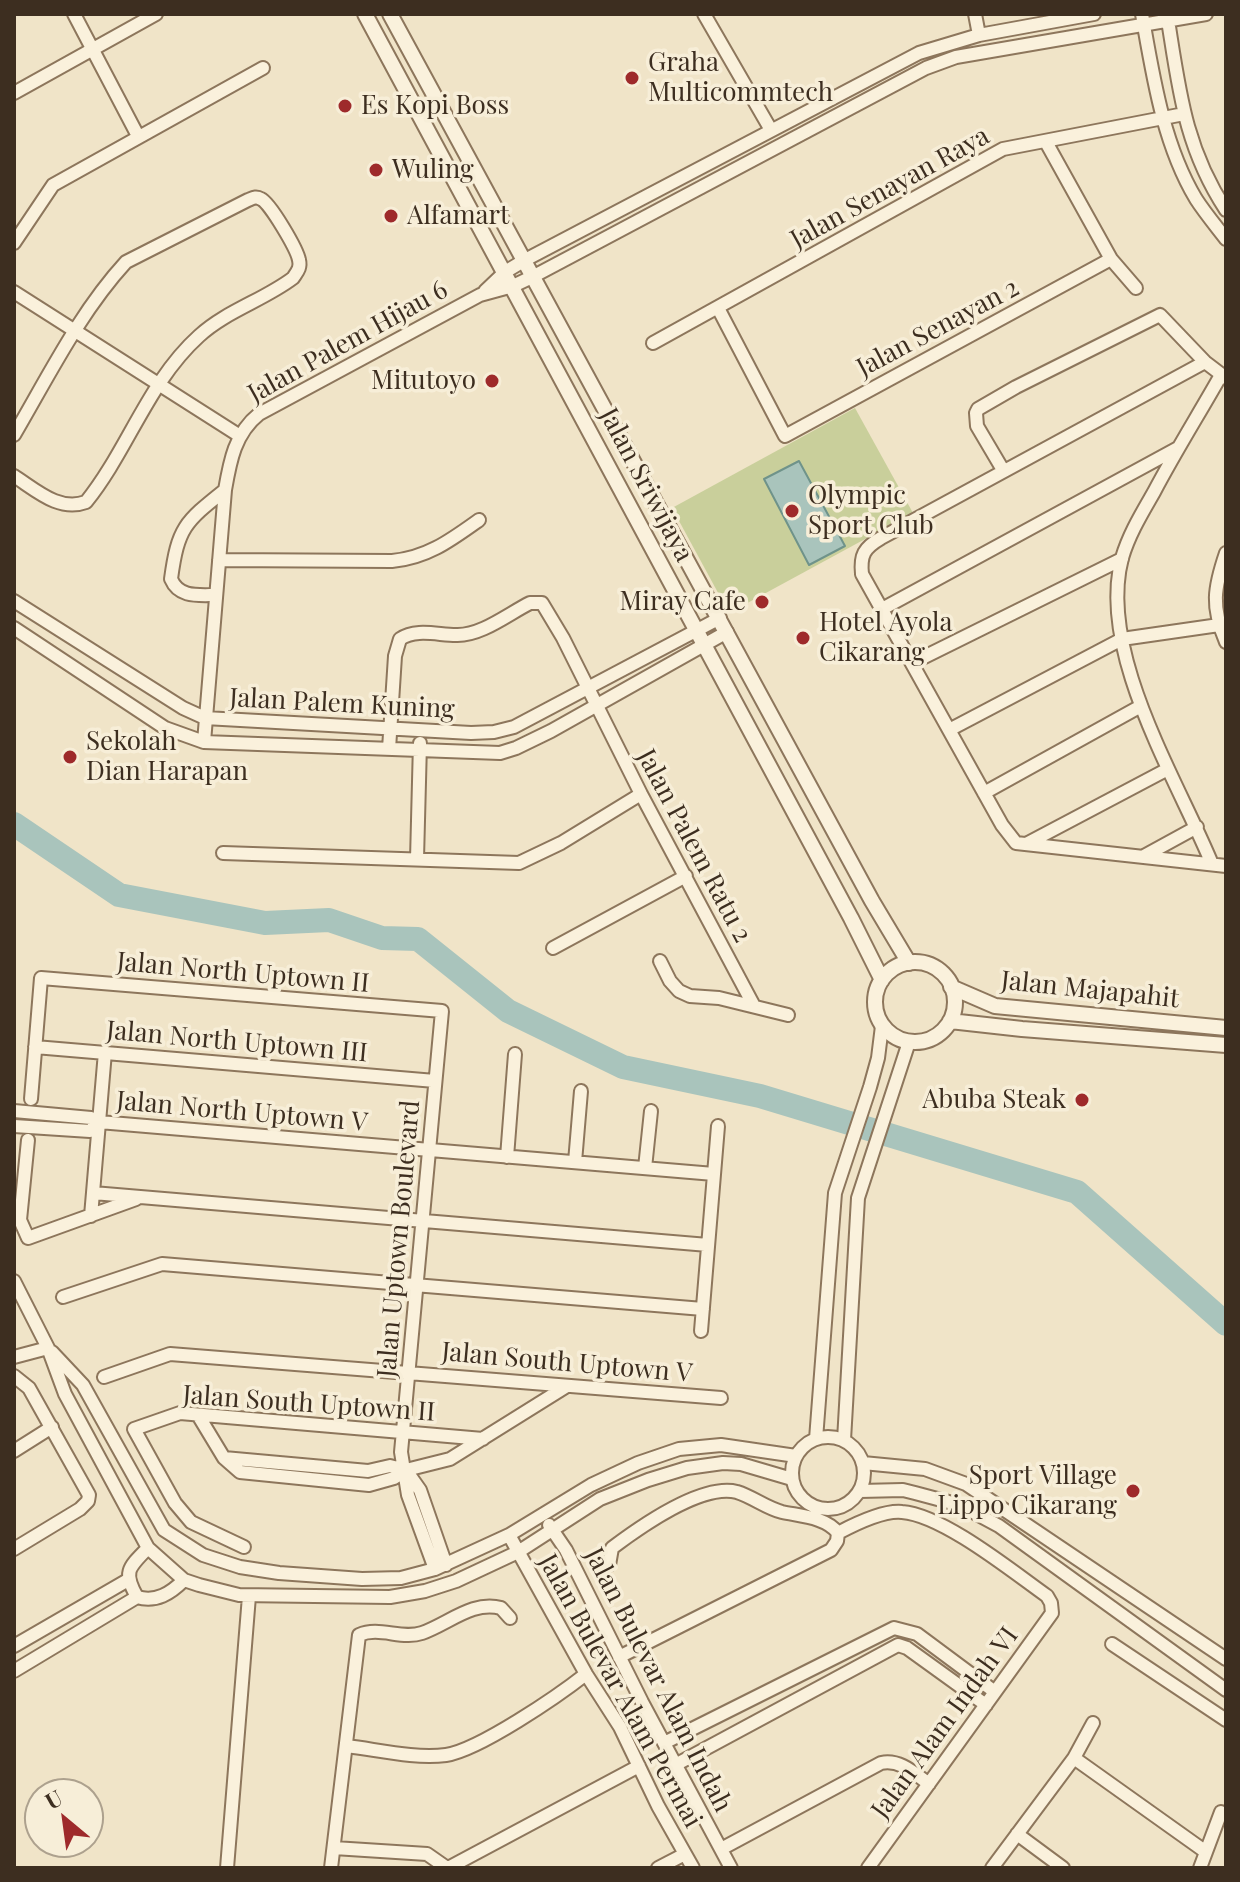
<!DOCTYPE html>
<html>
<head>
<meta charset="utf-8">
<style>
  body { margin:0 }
  #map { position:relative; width:1240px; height:1882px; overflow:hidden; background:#f0e4c8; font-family:"Playfair Display",serif }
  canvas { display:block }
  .frame { position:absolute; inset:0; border:16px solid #3d2e20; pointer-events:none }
  .north { position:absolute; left:24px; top:1778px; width:80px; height:80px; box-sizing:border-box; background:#f7eed8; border:2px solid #ada18e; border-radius:50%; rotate:331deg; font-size:22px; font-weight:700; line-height:32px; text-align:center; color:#3d2e20 }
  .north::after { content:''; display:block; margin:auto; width:28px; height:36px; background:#9e2a2b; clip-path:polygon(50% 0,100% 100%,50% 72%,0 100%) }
</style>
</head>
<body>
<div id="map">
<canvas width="1240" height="1882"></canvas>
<div class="frame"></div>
<div class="north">U</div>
</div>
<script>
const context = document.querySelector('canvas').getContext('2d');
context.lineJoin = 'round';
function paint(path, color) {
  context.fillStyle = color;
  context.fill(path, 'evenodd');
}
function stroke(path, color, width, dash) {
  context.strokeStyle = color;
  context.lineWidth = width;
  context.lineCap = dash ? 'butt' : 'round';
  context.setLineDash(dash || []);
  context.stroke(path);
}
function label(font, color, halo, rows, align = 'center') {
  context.font = font + ' "Playfair Display",serif';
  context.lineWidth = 7;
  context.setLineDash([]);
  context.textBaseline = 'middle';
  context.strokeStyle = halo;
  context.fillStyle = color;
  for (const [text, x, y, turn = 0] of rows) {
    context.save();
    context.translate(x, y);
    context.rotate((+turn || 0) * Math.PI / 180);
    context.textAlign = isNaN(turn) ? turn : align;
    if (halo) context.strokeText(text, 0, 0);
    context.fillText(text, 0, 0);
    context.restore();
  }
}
paint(new Path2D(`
  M855,408L913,513L729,613L672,508Z`), '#c9cf9b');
const water = new Path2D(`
  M799,461L845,546L809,565L764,479Z`);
paint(water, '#a9c4bc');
stroke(water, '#6f938a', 2);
stroke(new Path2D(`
  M14,824L119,895L265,923L329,920L382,938L418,939L508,1011L623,1067L760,1096L1077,1192L1226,1324`), '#a9c4bc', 24);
const minor = new Path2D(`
  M74,14L138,136
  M704,14L771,130
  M975,14L979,35
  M1142,14C1153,76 1163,144 1196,199C1205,213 1216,226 1226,239
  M1167,14C1179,88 1184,146 1226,210
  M14,93L156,14
  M1046,142L1111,259L1136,288
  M14,243L53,185L263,68
  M485,291L505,272L525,260L919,53L979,35L1094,14
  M14,292L240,436
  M718,308L785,436L1111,259
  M653,343L1003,149L1184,114
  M1205,362L881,538C864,548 860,555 862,574L1002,825L1016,843L1226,866
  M14,435C48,377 80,312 126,262L248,200C253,198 256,196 261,199C270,203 297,249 299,260C301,268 297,272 293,278C264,300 226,311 199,336C148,382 128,450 86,502C59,512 36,490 14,476
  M1003,470L977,426L976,413L978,409L1016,387L1160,315L1205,362L1226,378
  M1226,553C1214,588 1211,607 1226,642
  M219,560L392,561C427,558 451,540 479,520
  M216,595C198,595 179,598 171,579C178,527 185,522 225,490
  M14,601L183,708L205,718L471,733L494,732L514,727L720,618
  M882,609L1178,448
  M14,628L165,728L204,742L500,753L516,748L551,731L727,632
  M912,663L1122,559
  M949,730L1122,639L1226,624
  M204,742L225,490C230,461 235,433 259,414L480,295L513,286L534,276L926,68L956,57L1206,14
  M389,749L395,656L400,639C416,628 438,635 456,635C481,636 508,614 530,603H542L563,638L641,794L754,1006
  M984,793L1141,706
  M1026,844L1168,769
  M223,853L519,863L561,843L641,794
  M1144,856L1197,827
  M417,859L420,743
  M1212,864C1177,779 1097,652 1122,558C1129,534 1142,513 1154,492C1175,452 1199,414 1221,375
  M553,948L686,876
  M660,961L670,981L679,991L690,996L719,998L788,1015
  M35,1047L435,1081
  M31,1099L41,978L442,1011L401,1452L408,1495L435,1569
  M14,1111L91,1118L99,1122L714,1174
  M14,1126L90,1131L99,1122
  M28,1140L20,1220L28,1238L136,1199
  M507,1157L515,1054
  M575,1162L581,1091
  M645,1168L651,1111
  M93,1193L708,1245
  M91,1216L105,1052
  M14,1281L48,1348L65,1394L148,1548L184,1580L199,1585L239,1595L390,1597L425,1591L456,1581L518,1552L600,1499L648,1480L687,1468L723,1463L741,1464L792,1479
  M63,1297L162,1264L703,1309
  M701,1331L718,1126
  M52,1352L83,1385L164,1530L203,1555L240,1567L279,1573L362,1579L401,1578L435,1569L509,1535L591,1485L638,1463L679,1449L721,1445L796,1456
  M14,1357L48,1348
  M14,1376L29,1388L89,1495L88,1501L80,1509L14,1549
  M104,1377L170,1354L721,1398
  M198,1415L224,1458L240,1472L369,1485L394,1478L406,1470L450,1459L567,1386
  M792 1473a36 36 0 1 1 72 0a36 36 0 1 1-72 0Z
  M816,1439L835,1193L870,1087L878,1058L882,1026
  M844,1440L858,1198L909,1042
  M14,1451L52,1427
  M224,1458L368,1471L390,1466L406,1470
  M863,1463L925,1469L966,1484L1226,1659
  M408,1473L420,1490L446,1565
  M860,1491L903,1490L915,1493L960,1505L999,1526L1226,1690
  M549,1525L566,1550L642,1702L731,1868
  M509,1535L586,1674L620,1727L658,1806L693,1868
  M244,1547L191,1522L175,1503L134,1429L180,1413L483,1439
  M148,1548C128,1568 123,1572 137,1597C156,1603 171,1593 184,1580
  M609,1565L612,1548C640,1527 702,1483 737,1492C753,1497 766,1508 782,1512C800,1516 826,1517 838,1533
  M1112,1644L1226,1720
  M14,1646L128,1580
  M619,1657L831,1550L837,1541L838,1533C855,1524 883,1510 902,1512C943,1515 1013,1572 1047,1596L1051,1603L1052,1613L868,1868
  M14,1671L137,1597
  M664,1743L894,1628L917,1634L995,1692
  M347,1746C379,1750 415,1759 446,1755C479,1750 558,1696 586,1674
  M1074,1758L1206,1852
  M677,1764L898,1645L907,1648L986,1705
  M1017,1834L1063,1868
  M334,1848L427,1854L447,1868
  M721,1849L881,1763C900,1759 914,1773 929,1784
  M227,1868L249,1596
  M331,1868L359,1635C379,1626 402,1640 422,1633C448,1624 473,1600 501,1608L510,1618
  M448,1868L639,1766
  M658,1868L685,1854
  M992,1868L1074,1758L1093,1723
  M1200,1868L1221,1812`);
const tertiary = new Path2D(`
  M365,14L851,918L882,980
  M390,14L872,901L909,963
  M875 1002a40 40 0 1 1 80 0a40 40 0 1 1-80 0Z
  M951,987L995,1006L1226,1028
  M950,1021L1022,1029L1226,1045`);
stroke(minor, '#8d765c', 16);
stroke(tertiary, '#8d765c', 18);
stroke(minor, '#faf1dc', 12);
stroke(tertiary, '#faf1dc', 14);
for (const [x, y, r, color] of [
  [632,78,8,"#9e2a2b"],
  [345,106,8,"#9e2a2b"],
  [376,170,8,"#9e2a2b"],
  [391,216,8,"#9e2a2b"],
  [492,381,8,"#9e2a2b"],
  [792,511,8,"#9e2a2b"],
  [762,602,8,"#9e2a2b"],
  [803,638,8,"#9e2a2b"],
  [70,757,8,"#9e2a2b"],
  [1082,1100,8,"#9e2a2b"],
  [1133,1491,8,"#9e2a2b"]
]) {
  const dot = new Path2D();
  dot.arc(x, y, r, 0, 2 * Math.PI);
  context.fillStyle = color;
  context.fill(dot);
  stroke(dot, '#f7eed8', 3);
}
label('26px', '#3d2e20', '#f7eed8', [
  ["Graha",648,63],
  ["Multicommtech",648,93],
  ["Es Kopi Boss",361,106],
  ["Wuling",392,170],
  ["Alfamart",407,216],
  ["Mitutoyo",476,381,"right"],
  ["Olympic",808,496],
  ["Sport Club",808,526],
  ["Miray Cafe",746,602,"right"],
  ["Hotel Ayola",819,623],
  ["Cikarang",819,653],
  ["Sekolah",86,742],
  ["Dian Harapan",86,772],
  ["Abuba Steak",1066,1100,"right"],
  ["Sport Village",1117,1476,"right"],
  ["Lippo Cikarang",1117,1506,"right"]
], 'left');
label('26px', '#3d2e20', '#f7eed8', [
  ["Jalan Senayan Raya",890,188,-29],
  ["Jalan Senayan 2",938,328,-28],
  ["Jalan Palem Hijau 6",348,342,-29],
  ["Jalan Sriwijaya",646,485,62],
  ["Jalan Palem Kuning",342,704,3],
  ["Jalan Palem Ratu 2",694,846,62],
  ["Jalan North Uptown II",243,973,5],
  ["Jalan Majapahit",1090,990,6],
  ["Jalan North Uptown III",237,1042,5],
  ["Jalan North Uptown V",242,1112,5],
  ["Jalan Uptown Boulevard",399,1239,-85],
  ["Jalan South Uptown V",567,1363,5],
  ["Jalan South Uptown II",309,1404,4],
  ["Jalan Bulevar Alam Indah",658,1680,63],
  ["Jalan Bulevar Alam Permai",620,1691,61],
  ["Jalan Alam Indah VI",945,1723,-54]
]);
</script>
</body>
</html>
